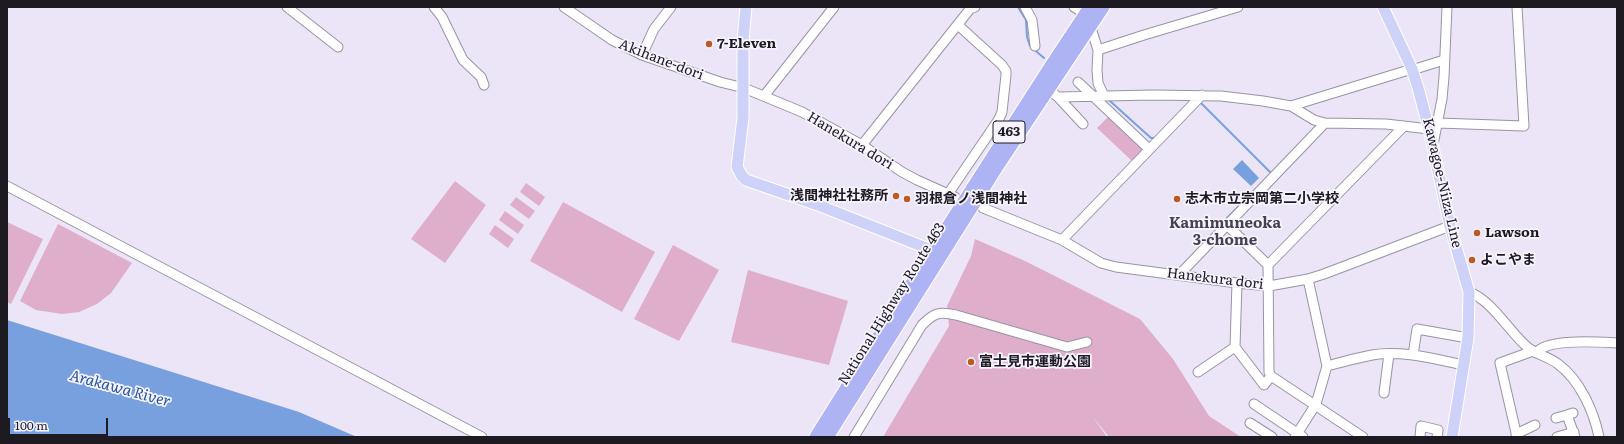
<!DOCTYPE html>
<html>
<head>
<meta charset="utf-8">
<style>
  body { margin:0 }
  #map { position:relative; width:1624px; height:444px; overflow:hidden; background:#ebe5f7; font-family:Literata,serif }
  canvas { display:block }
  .frame { position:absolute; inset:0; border:8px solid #1d1b21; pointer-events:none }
  .scale { position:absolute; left:8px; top:418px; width:100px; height:18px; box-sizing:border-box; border:2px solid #1d1b21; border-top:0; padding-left:5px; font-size:12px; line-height:14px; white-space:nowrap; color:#1d1b21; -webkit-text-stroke:3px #f7f4ff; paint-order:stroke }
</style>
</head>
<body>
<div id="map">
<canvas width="1624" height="444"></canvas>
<div class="frame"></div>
<div class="scale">100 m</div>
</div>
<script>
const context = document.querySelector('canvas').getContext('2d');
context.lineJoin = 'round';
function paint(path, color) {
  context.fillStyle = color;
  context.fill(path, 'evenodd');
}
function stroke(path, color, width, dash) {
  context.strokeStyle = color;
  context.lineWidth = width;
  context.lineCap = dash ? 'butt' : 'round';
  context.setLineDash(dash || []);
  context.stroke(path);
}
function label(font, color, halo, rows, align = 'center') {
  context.font = font + ' Literata,"Noto Sans JP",serif';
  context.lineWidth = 3.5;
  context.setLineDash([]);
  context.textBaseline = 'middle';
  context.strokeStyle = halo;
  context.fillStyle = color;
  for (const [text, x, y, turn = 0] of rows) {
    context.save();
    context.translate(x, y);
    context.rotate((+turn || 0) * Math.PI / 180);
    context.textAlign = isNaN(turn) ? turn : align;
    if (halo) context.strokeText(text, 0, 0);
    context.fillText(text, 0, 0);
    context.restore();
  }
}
paint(new Path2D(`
  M1109,116L1143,149L1132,161L1097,128Z
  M455,181L486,205L445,263L411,239Z
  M526,183L545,197L539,206L520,192Z
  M516,197L535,211L529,219L510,205Z
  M563,202L655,252L622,312L530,261Z
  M505,211L524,225L518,234L499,220Z
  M7,222L43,239L11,304L7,302Z
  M58,224L132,263L111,293L97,304L79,312L62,314L36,310L20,301Z
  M495,225L514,239L508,248L489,234Z
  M975,239L1025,261L1140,319L1173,359L1209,416L1241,437H1109L1093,417L1107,437H883L949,326L947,306L971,256Z
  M673,245L719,270L679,341L634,319Z
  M748,270L848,301L829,365L731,342Z`), '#dfaeca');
paint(new Path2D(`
  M1242,160L1259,178L1251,186L1233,169Z
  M7,320L299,412L357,437H7Z`), '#78a0df');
stroke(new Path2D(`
  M1018,7L1026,20L1027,37L1030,46L1044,58
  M1110,101L1151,138H1155
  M1200,102L1271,173
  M1223,226L1221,224L1241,204`), '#78a0df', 2);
const minor = new Path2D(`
  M287,7L338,47
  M434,7L442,17L463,60L481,77L484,85
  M564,7L612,40L642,55L720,82L744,88L802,112L862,145L902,172L917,180L955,197
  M1025,7L1032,20L1035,46
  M1074,7L1085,14
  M1090,25L1098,50L1097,70L1098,83L1104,96
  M1098,50L1144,35L1238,7
  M642,55L654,29L671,7
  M1412,70L1444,60
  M1078,82L1149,149
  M1048,89L1058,97L1153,95L1221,96L1263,101L1291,106L1314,120L1325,123L1386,124L1429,129
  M764,96L834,7
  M1058,97L1083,124
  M1291,106L1412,69
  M1438,123L1524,126L1517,7
  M862,145L970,9L975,7
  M1433,145L1442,99L1444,77L1447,7
  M7,186L482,437
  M948,194L999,119L1002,112L1006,75V71L1002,65L958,25
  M983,208L1062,240L1101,263L1116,267L1237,283L1269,286L1308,279L1324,274L1450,226
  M1227,225L1268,265
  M1062,240L1202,95
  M1179,275L1325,123
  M1237,283L1235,347L1264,385L1271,376
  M1469,292C1491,300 1507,328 1524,344C1533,354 1548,356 1558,364C1580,380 1594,412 1599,437
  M1536,353C1546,338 1599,342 1617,343
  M1413,355L1417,329L1468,338
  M1327,366C1341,362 1357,358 1372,355C1403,350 1434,359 1464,365
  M1198,372L1235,347
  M1384,393L1389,354
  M1254,404L1303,437
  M1573,413L1567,415L1575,437
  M1556,418L1567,415
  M1250,423L1272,437
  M1516,434L1535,425
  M854,437L922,325C934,313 939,311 956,315L1067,347L1087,342
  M1295,437L1316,404L1327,366L1308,279
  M1363,437L1271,376L1269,372L1268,265L1404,126
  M1420,437L1421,426L1438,430L1437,437
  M1517,437L1500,363L1533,351
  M1557,437L1574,432`);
const major = new Path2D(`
  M746,7L743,41V118L737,167L742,176L746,180L818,205L939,253
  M1383,7L1412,69L1418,88L1429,129L1450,226L1469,292L1468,338L1452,437`);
const highway = new Path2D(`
  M816,437L933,250L1051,66L1090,7
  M827,437L996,168L1103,7`);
stroke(minor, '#9993a4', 11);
stroke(major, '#fff', 13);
stroke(highway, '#fff', 15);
stroke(minor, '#fff', 9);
stroke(major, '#ced2f8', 11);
stroke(highway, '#aeb4f3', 13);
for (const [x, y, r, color] of [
  [709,44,4,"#bd5a21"],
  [896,196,4,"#bd5a21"],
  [907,199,4,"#bd5a21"],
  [1177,199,4,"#bd5a21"],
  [1477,233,4,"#bd5a21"],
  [1472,260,4,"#bd5a21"],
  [971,362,4,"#bd5a21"]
]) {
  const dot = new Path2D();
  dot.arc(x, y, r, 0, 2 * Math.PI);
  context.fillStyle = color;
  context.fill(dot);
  stroke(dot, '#f7f4ff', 1.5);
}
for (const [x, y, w] of [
  [1009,132,32]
]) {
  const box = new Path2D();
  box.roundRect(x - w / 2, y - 11, w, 22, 3);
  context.fillStyle = '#f7f4ff';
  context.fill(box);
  stroke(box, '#1d1b21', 1);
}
label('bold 13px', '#1d1b21', null, [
  ["463",1009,132]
]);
label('bold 14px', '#1d1b21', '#f7f4ff', [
  ["7-Eleven",717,44],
  ["浅間神社社務所",888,196,"right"],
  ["羽根倉ノ浅間神社",915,199],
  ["志木市立宗岡第二小学校",1185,199],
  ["Lawson",1485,233],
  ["よこやま",1480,260],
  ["富士見市運動公園",979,362]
], 'left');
label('14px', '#1d1b21', '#f7f4ff', [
  ["Akihane-dori",661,60,21],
  ["Hanekura dori",850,141,31],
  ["Kawagoe-Niiza Line",1442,183,77],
  ["Hanekura dori",1215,279,7],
  ["National Highway Route 463",892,304,-58]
]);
label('bold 15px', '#46414f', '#f7f4ff', [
  ["Kamimuneoka",1225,224],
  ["3-chome",1225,241]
]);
label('italic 15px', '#23549f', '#f7f4ff', [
  ["Arakawa River",120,389,15]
]);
</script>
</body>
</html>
